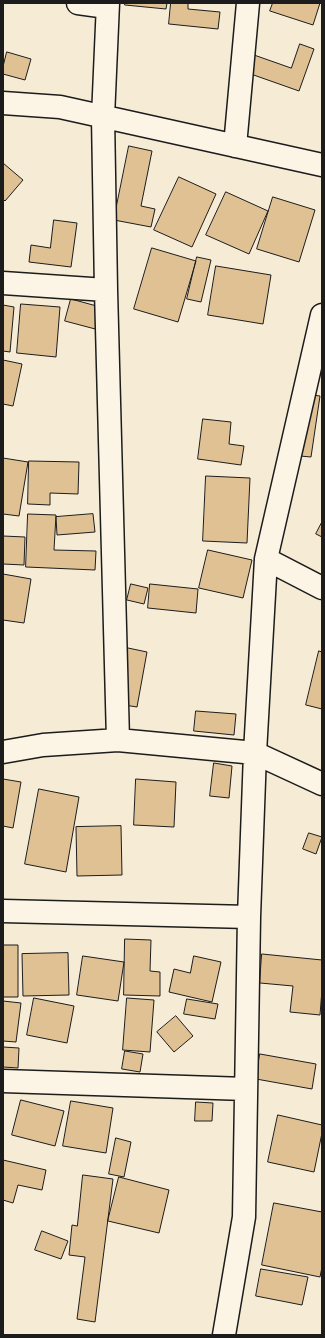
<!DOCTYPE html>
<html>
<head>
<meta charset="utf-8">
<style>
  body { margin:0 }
  #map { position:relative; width:325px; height:1338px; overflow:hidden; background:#f6ebd5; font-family:"Patrick Hand",sans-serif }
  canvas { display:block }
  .frame { position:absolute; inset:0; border:4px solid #1c1c1c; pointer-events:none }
</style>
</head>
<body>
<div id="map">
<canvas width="325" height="1338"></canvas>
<div class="frame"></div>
</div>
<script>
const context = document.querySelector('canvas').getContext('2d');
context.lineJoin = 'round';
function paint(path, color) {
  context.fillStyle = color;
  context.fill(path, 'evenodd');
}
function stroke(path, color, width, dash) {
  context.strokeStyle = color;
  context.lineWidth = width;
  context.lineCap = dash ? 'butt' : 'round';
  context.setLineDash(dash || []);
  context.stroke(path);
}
const building = new Path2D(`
  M125,3H167L166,9L125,5Z
  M171,3H188V9L220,12L218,29L169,24Z
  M273,3H320L313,25L270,11Z
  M300,44L314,49L299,91L248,73L254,55L291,68Z
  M7,52L31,59L25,80L3,74V67Z
  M129,146L152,151L141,206L155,209L151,227L114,220Z
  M3,163L23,180L5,201L3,199Z
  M179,177L216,194L192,247L154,230Z
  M226,192L268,211L249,254L206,235Z
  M273,197L315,210L299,262L257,249Z
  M54,220L77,223L71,267L29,262L31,245L50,248Z
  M152,248L196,261L178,322L134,309Z
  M197,257L211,260L201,302L187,299Z
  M216,266L271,275L263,324L208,315Z
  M71,299L104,308L99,330L65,321Z
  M21,304L60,307L56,357L17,353Z
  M3,305L14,307L10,352L3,351Z
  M3,360L22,364L13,406L3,404Z
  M297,393L320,396L311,457L289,455Z
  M203,419L231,422L229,444L244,446L241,465L198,459Z
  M3,458L28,462L19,516L3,514Z
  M29,461L79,462L78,494L50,493V505L28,504Z
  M206,476L250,478L247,543L203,541Z
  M28,514L56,515L54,550L96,551L95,570L26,567Z
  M93,514L95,532L57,535L56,517Z
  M322,522V537L316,534Z
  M3,536L25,537L24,565L3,564Z
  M208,550L252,560L243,598L199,588Z
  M3,574L31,579L24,623L3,620Z
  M131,584L148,588L144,604L127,600Z
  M150,584L198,589L196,613L148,608Z
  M128,648L147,652L137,707L118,704Z
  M319,651L322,652V709L306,705Z
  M196,711L236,714L234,735L194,731Z
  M214,763L232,766L229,798L210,796Z
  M3,779L21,782L13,828L3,826Z
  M136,779L176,782L174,827L134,825Z
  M39,789L79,797L66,872L25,864Z
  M121,826L122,875L77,876L76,827Z
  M309,833L322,837L316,854L303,849Z
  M125,939L151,940L150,971L160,972V996L124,995Z
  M3,945H18V997H3Z
  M68,953L69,995L23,996L22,954Z
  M262,954L322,960V990L320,1015L290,1012L293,986L260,983Z
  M83,956L124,962L118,1001L77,995Z
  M194,956L221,962L212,1002L169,992L174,969L190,973Z
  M34,998L74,1006L67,1043L27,1035Z
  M127,998L154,1000L150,1052L123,1050Z
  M187,999L218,1004L215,1019L184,1014Z
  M3,1001L21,1003L16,1042L3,1041Z
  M176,1016L193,1036L174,1052L157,1032Z
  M3,1047L19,1048L18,1068L3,1067Z
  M125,1051L143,1054L140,1072L122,1069Z
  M260,1054L316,1064L312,1089L256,1079Z
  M21,1100L64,1111L55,1146L12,1135Z
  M71,1101L113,1108L106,1153L63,1146Z
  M196,1102L213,1103L212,1121H195Z
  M278,1115L322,1125V1133L314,1172L268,1162Z
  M116,1138L131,1142L124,1177L109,1174Z
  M3,1160L46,1170L42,1190L18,1185L13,1203L3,1200Z
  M83,1175L113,1179L95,1322L77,1319L85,1257L69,1255L72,1225L77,1226Z
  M119,1177L169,1190L159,1233L108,1221Z
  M274,1203L322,1212V1267L320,1277L262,1265Z
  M42,1231L68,1241L61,1259L35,1250Z
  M261,1269L308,1277L302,1305L256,1296Z`);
paint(building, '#e0c193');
stroke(building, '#1c1c1c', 1);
const minor = new Path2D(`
  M78,3L107,7
  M108,3L103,117L106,290L118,740
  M3,103L60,107L322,165
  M235,146L248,3
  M3,283L106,290
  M266,559L322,588
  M3,752L43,745L118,740L255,753L322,784
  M3,911L249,917
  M3,1081L246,1089
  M224,1335L244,1217L249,917L255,753L266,559L322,315`);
stroke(minor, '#1c1c1c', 25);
stroke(minor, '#fcf5e5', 22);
</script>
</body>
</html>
